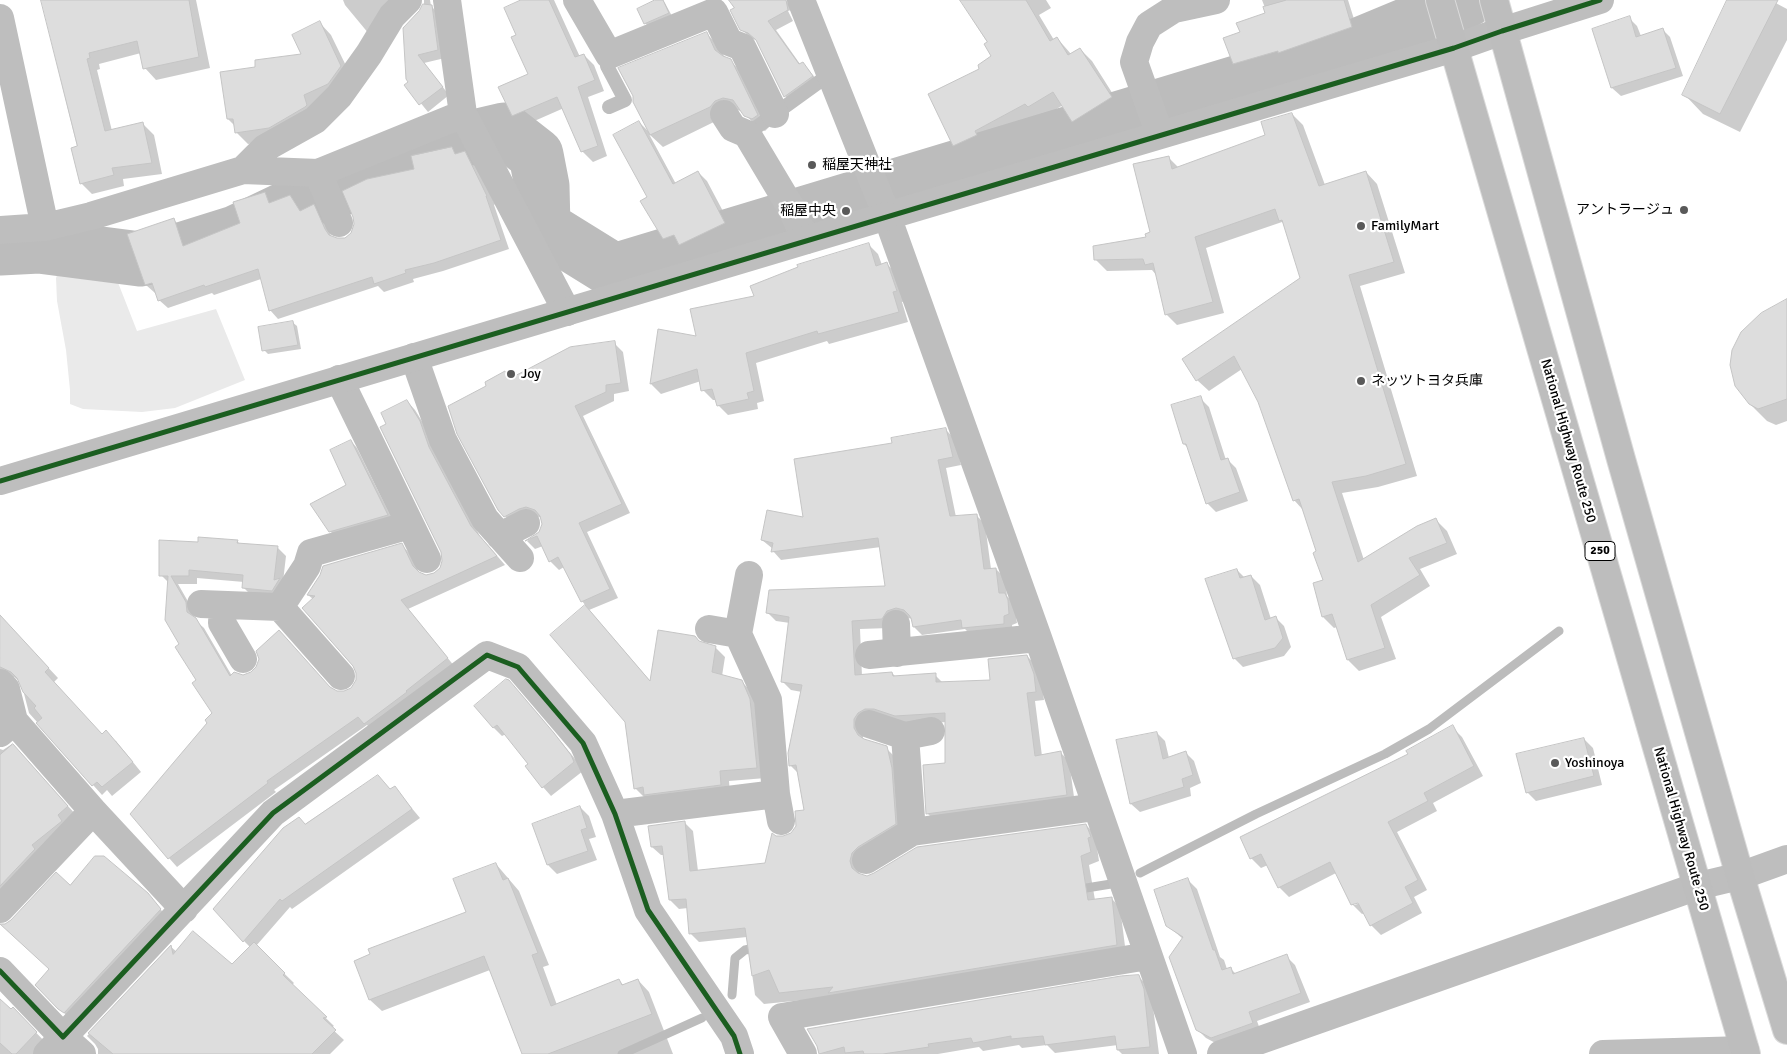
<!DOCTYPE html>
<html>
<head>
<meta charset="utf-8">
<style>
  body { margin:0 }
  canvas { display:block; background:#fff }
</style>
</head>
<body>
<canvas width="1787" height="1054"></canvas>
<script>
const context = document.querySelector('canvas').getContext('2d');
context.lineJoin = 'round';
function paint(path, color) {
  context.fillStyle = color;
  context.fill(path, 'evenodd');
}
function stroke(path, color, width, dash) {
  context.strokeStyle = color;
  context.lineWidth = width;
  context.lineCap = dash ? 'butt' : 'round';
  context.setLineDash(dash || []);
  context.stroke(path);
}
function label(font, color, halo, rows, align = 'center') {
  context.font = font + ' Signika,"Noto Sans JP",sans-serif';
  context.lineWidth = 4.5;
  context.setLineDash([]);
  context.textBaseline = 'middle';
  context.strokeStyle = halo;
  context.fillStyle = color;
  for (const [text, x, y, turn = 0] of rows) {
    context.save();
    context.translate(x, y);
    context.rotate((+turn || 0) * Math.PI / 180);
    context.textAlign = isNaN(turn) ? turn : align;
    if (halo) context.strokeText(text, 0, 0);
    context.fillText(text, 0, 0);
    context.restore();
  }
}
paint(new Path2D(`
  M106,252L137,331L216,309L245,380L175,408L142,412L83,409L70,404V390L66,350L57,301L56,278L64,257Z`), '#eaeaea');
paint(new Path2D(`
  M42,0H196L210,68L156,80L145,68L141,53L99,64L100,69L97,70L112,131L143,124L154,135L162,174L123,179L124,186L92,194L81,183L79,147Z
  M343,0H401L369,34L345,5Z
  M424,0H430L431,6L439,14L445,58L424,63L449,95L428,112L406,85L410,82L420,11L424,4Z
  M520,0H554L580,57L584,55L594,65L604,91L588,97L607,156L593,162L582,151L564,108L523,126L513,116L530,75L517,35Z
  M658,0H663L665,3L673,18L649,27L645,23Z
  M731,0H786L791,10L788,11L793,21L776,30L800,64L803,63L821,85L794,105L785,96L758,41L751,38L741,29L735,9Z
  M962,0H1046L1051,8L1039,15L1054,40L1057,38L1071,54L1080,49L1092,61L1123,110L1086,134L1073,121L1063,105L1042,118L1039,115L987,144L988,147L967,158L954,145L981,70L993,57L989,43Z
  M1262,0H1348L1359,35L1287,60L1285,59L1242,71L1234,63L1241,33L1267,13Z
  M1728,0H1770L1787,9V40L1740,132L1703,114L1684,94Z
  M1629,18L1637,26L1641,36L1662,29L1670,37L1683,76L1621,96L1612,88L1593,30Z
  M320,23L331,35L352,78L281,139L248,144L236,132L235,126L228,119L257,68L303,55Z
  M706,33L718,45L725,58L730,60L742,73L769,127L765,131L757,127L742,111L735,110L722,118L663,147L649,134L676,184L698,172L707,181L734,232L689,254L681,245L673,247L664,238L648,198L639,122L650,133Z
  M1292,114L1303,125L1325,185L1366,172L1377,184L1405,273L1360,286L1417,476L1378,487L1342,493L1364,560L1436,520L1447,531L1457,554L1420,569L1430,586L1381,617L1396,659L1359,671L1348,660L1337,627L1334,628L1323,617L1324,581L1318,552L1303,510L1294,500L1259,401L1242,369L1209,391L1197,380L1302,279L1285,224L1282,222L1206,248L1224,313L1177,325L1166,314L1157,276L1152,270L1107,271L1096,260L1148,238L1152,233L1168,157L1179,168L1267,136Z
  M451,149L457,154L464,152L473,161L495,204L494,205L509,249L443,271L413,279L414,282L384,292L378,286L278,319L270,310L261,279L214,295L212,293L168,308L159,300L157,292L155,293L146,285L173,219L182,228L188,245L242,224L265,194L274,203L290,196L303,211L314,206L322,214L332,238L345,239L352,234L415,170Z
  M868,244L878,254L882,265L887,264L897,274L906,301L902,302L908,322L829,344L827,341L756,363L764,401L757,403L758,409L728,415L718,405L716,400H713L703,390L701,381L661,394L651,384L659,331L697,337L756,297Z
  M1787,301V421L1776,425L1767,421L1750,404Z
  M292,322L297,326L301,349L268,354L264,350Z
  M614,343L623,352L629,391L614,394V401L583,416L630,513L587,532L618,598L589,610L651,682L701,643L715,647L725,657L722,676L741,681L751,691L760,710L766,778L729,781L730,795L645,798L635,788L626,722L552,635L586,606L582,601L564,567L559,570L550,561L543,546L535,549L527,541L540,533L543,525L542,518L536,516L514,525L505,516L488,386L505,373L511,379Z
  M1200,398L1209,407L1226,460L1227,459L1236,468L1248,501L1216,512L1207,503L1188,448L1184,444Z
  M407,401L415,410L428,431L437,457L480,536L505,565L408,609L455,667L374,732L367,725L274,790L276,792L177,867L169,858L209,723L214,714L181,644L169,583L161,575L199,543L237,541L240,544L277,547L286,556L281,599L252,596L243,587L244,582L197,578V584H178L194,612L195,620L204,628L232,676L331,689L336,692L344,693L352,689L357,681L358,673L313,599L308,595L402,545L410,554L420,574L426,576L435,574L441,569L444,561L442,552L388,424Z
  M946,430L955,439L961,465L946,468L956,517L976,515L985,524L991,569H996L1005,578L1007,596L1014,603L1017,623L1012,625L1013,633L972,636L965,629L922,635L914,627L912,619L905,617L890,628L860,629L862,676L892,673L896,677L935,675L943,683L991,681L1027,656L1036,665L1042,684L1044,700L1035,701L1042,756L1060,752L1069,761L1075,804L936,822L928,814L947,764V722L863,728V740L886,748L895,757L904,832L859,870L860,875L867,877L1086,825L1095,834L1099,861L1089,865L1095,900L1111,898L1120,907L1126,954L833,997L764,1004L755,995L747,937L699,942L690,933L688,908L679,909L670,900L664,855H661L652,847L684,822L693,831L698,871L766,864L776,837L784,838L792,834L806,811L799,774L790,765L802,692L791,690L782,681L790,623L776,621L767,612L887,588L881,547L781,560L773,551V549L762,540L804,518L893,444Z
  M351,441L357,448L393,521L336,537L330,531L347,486Z
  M1237,570L1245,578L1251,576L1260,585L1271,619L1275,617L1284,626L1291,647L1284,656L1243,667L1234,658Z
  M0,616L58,678L54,682L102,736L116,741L141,772L112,796L107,790L102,795L29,713L21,682L14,677H6L0,680Z
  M518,691L562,743L580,765L583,771L551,796L543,787L530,764L506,734L502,736L493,727Z
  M1452,727L1462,737L1483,776L1433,803L1437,811L1397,832L1427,890L1414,897L1422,913L1381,935L1371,925L1365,913L1362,914L1352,904L1336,873L1289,897L1279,887L1268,865L1261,868L1251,858ZM1365,902L1354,905V903Z
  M1157,733L1165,741L1169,758L1186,753L1194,761L1201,783L1190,788L1191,796L1140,812L1131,804L1118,741Z
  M1584,739L1593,748L1602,785L1536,801L1527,792Z
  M12,744L77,816L0,905V749L3,750Z
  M378,777L391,790L395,788L420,818L292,909L290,907L256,946L294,983L292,985L334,1026L331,1028L344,1040L330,1054H98V1049L95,1044L87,1036L171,947L177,952L232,966L251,948L244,941L306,825Z
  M580,807L589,816L596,837L589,839L597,860L557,874L548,865Z
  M496,864L519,891L549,965L543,967L557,1005L619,980L624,986L638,980L649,992L673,1054H523L490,970L382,1011L370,1000L355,961L468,913Z
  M1188,880L1197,889L1220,957L1224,960L1227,969L1230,968L1236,974L1286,956L1295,965L1310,1002L1257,1021L1261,1032L1221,1046L1206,1038L1197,1029L1183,939L1167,925Z
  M70,887L147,894L169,919L73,1022L36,985L50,969L2,925H5Z
  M1139,977L1148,986L1152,999L1159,1054H1122L1118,1050V1045L1055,1053L1047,1045L1022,1048L1019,1045L983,1051L979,1047L938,1054H819L818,1046Z
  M13,1009L50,1047L45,1054H0V1010L11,1011Z`), '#0003');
stroke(new Path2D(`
  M1140,873L1256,814L1385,754L1429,729L1559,631
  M1074,890L1111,884
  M732,995L735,958L745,950L759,947
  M622,1054L702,1018`), '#bcbcbc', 9);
stroke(new Path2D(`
  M0,248L39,246L140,259L171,253L235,233L298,203L363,181L461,140L504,130L536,155L542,186L543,227L614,271L1352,48L1467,0`), '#bcbcbc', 55);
const building = new Path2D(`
  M41,0H189L199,57L143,69L137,41L89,53L90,58L87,59L105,131L143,122L152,163L112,168L114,175L80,184L71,148L77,146Z
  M521,0H549L575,57L584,54L595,80L578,87L598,146L581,152L557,97L512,116L498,87L528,74L511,37L516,35L504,8Z
  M655,0H663L669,13L644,24L637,9Z
  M729,0H786L788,10L768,21L799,64L803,62L813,76L784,97L756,40L748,33L740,30L730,10L734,8Z
  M960,0H1026L1050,41L1057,37L1068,55L1080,48L1112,97L1072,122L1053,92L1028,107L1025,104L975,131L977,135L953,146L928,94L979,69L978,65L991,56L984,44L987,42Z
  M1287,0H1344L1352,27L1278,53V51L1233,64L1223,38L1240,32L1236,23L1265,13L1263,7Z
  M1727,0H1778L1720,114L1682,95Z
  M423,4L432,5L438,50L418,55L443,87L419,105L404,85L408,82L406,79L403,28L419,11Z
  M1630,16L1636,37L1663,28L1676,68L1611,88L1592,29Z
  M320,21L341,66L328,84L304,95L307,105L305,107L269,128L235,133L233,119H227L220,72L255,67V60L301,54L292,35Z
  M707,32L715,50L723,56L731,59L758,115L752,119L744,116L733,100L723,98L715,101L710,107L650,135L633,102V96L618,68Z
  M1292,113L1319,186L1366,171L1394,262L1349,275L1406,464L1366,476L1332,482L1358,562L1417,526L1436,518L1447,543L1409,558L1420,575L1371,605L1385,648L1347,660L1332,614L1322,617L1313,583L1323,580L1313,553L1316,551L1299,499L1293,501L1258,402L1234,356L1196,381L1182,359L1300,278L1282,220L1279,221L1275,209L1195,237L1213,302L1165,315L1153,263L1145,265L1143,259L1094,260L1093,246L1146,237L1145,234L1150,232L1133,164L1169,156L1172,169L1265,135L1261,122Z
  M639,121L673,184L698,171L725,223L679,245L674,235L663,239L640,201L647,197L613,135Z
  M452,147L455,154L465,151L487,196H486L501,240L434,263L405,270L406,273L374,284L372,277L269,311L258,269L205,287L204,285L158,301L152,283L145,285L127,234L174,218L183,246L240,223L233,202L265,192L269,203L290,195L300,211L314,204L325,229L329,235L337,238H345L351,233L354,224L353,217L342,191L367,179L414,169L411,156Z
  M869,243L876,266L887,262L897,291L893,292L899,312L818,334L817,331L746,353L754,391L747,393L749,399L717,406L712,389L701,391L697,369L650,384L658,329L696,336L690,309L754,296L750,286L798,267L797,265Z
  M1787,299V399L1758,409L1749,404L1735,386L1730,365L1732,350L1741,332L1761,313Z
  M293,321L298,345L262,351L258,327Z
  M615,341L621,383L606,385V392L575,406L622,504L579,523L610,589L581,602L558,557L549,562L537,536L525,541L539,532L542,524L540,516L535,510L526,507L519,509L504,517L498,510L457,434L448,406L486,386L485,382L505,371L509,379L570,347Z
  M1201,396L1221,460L1228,458L1240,492L1206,504L1186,444H1183L1171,405Z
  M407,400L420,421L429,447L471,526L497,556L401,600L448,658L406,691L407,692L364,724L358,717L267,781L268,783L168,859L130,814L207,723L205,720L212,713L192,683L196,680L175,647L179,644L165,620L168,576H159V540L198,542V537L238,540L237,543L278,546L274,580L280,578L272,591L242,588L243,575L189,570V576H171L186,602L187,612L196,618L230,676L234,672L243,675L251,672L256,667L259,659L256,651L279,630L330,687L337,691H344L351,688L356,680V673L353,666L302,608L315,596L307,595L320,575L323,566L402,543L413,566L419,572L426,575L434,573L440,568L442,561L441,552L380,427L386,424L381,413Z
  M946,428L953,457L938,460L950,516L977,514L984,569L996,568L999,593H1005L1008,600L1009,614L1004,616V624L962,628L961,620L913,627L911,618L909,615L904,610L896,608L887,611L882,619L852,621L855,675L892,672L893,676L936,673V682L990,680L988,659L1027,655L1034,674L1036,692L1027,693L1035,756L1061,751L1067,795L926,814L923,765L945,763V713L895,716L874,709H865L858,713L854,719V728L858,735L864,739L887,746L892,768L896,824L858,847L852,853L850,861L852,868L858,873L867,876L874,873L917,847L1086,824L1091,837L1088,838L1091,852L1081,856L1088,900L1112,897L1117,945L828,993L833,987L779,993L769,970L752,976L745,928L689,934L686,899L669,900L662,846L651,847L648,826L685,821L690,871L765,863L772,833L776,836H783L791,833L796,826L795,811L804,810L796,765L789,766L788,753L802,685L781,682L789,617L766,613L769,590L885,586L878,538L771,552L773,543L761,540L767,510L803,517L794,459L892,443L891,438Z
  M351,440L388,515L329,532L310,504L346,485L330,450Z
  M1237,569L1240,578L1251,575L1265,620L1276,616L1283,638L1275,648L1233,659L1205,579Z
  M585,605L650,681L658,630L695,636L699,641L716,646L712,672L742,680L750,699L757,768L720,771L721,785L644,795L643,787L634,789L625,722L550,635Z
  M0,615L49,668L45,672L102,734L106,730L133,762L102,787L97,782L92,786L36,723L42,718L34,708L36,706L23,692L17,678L11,672L0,667Z
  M506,679L509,680L554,733L571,755L574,762L542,788L525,766L528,764L497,725L493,728L474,706Z
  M1453,725L1474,766L1424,793L1428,801L1388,822L1418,880L1405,887L1413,903L1370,926L1358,903L1351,905L1330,862L1278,888L1261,854L1250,859L1240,837L1408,754L1406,751Z
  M1157,732L1163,759L1186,751L1193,775L1182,779L1184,787L1130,804L1116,740Z
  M1584,738L1594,776L1526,793L1516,754Z
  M13,744L68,806L58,815L62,821L32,845L35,849L0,886V755Z
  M378,775L390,789L395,786L412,809L282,901L280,899L243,942L213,909L283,828L299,817L305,824Z
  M580,806L587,828L581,830L588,851L547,865L532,824Z
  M95,856H104L148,893L161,909L64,1013L58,1009L35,985L49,969L0,924H5L11,920L56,872L70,885Z
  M496,863L503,880L508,878L538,953L532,955L551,1006L619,979L622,985L638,979L652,1014L548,1054H522L484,956L369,1000L354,961L370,954L368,949L466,912L453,879Z
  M1188,878L1213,950H1215L1222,970L1231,967L1233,974L1287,954L1301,993L1249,1012L1253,1023L1211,1038L1196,1030L1169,957L1183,937L1166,926L1154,890Z
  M193,931L232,964L254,942L285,973L283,975L327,1017L323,1018L336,1030L312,1054H113L88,1033L171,945L173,954Z
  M1139,975L1144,989L1150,1047L1117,1050L1115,1036L1045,1045L1043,1036L1011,1039V1036L973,1043L971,1038L928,1044L929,1047L883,1054H864L863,1051L845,1053L844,1047L819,1054L817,1046L807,1029L1121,976Z
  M0,999L11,1009L13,1007L37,1032L16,1054H12L0,1043Z`);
paint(building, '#ddd');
stroke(building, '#c5c5c5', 1);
const trunk = new Path2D(`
  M1440,0L1746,1054
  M1494,0L1621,459L1740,876L1787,1030`);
stroke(trunk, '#dbdbdb', 30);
stroke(new Path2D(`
  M609,107L625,100L607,66L609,55
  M747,134L830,74`), '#bebebe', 14);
stroke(new Path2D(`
  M447,0L463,114L567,312
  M577,0L609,55L714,12L729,42L742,47L775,114
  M801,0L887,216L1038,638L1183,1054
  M0,18L45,227
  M724,114L733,128L747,134L790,206L806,240
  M1160,135L1134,62L1140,42L1149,25L1174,9L1216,0
  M243,170L265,148L315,120L339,96L369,54L392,16L408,0
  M318,173L339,223
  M887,216L1454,48L1502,31L1600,0
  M0,230L45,227L91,216L243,170L318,173L463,114
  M414,357L443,440L485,519L520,558
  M339,379L427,559
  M500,536L526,523
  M201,604L280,607L307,566L311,553L410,525
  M223,605L222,623L243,659
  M280,607L341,676
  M896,624L897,653
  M709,629L738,634
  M869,655L1038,638
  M0,683L6,689L14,721
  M869,724L905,736L912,832
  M0,733L14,721L93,811L184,909
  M905,736L931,731
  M776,794L781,821
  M615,814L776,794L768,700L738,634L749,575
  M866,860L912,832L1096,807
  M0,909L93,811
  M0,971L63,1037L273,813L487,655L518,667L583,743L615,814L648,910L734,1036L740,1054
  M47,1054L63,1037L82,1054
  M803,1054L782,1017L1148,956
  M1221,1054L1698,886L1740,876L1787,859
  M1603,1054L1745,1050`), '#bebebe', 28);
stroke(new Path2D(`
  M0,481L887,216`), '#bebebe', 28);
stroke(trunk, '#bdbdbd', 28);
stroke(new Path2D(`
  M0,481L1454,48L1502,31L1600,0
  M0,971L63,1037L273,813L487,655L518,667L583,743L615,814L648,910L734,1036L740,1054`), '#1b5e20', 5);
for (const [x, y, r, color] of [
  [812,165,5,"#595959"],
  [1684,210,5,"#595959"],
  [846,211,5,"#595959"],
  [1361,226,5,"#595959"],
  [511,374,5,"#595959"],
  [1361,381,5,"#595959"],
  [1555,763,5,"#595959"]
]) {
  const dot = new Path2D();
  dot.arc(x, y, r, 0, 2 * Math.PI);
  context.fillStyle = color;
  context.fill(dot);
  stroke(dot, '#fff', 2);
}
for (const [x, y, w] of [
  [1600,551,30]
]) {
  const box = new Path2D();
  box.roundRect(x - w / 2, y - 9.5, w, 19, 4);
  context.fillStyle = '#fff';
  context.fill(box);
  stroke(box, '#000', 1);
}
label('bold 12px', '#000', null, [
  ["250",1600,551]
]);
label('14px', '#000', '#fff', [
  ["稲屋天神社",822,165],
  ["アントラージュ",1674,210,"right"],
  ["稲屋中央",836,211,"right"],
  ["FamilyMart",1371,226],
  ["Joy",521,374],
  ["ネッツトヨタ兵庫",1371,381],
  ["Yoshinoya",1565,763]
], 'left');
label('14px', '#000', '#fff', [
  ["National Highway Route 250",1568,441,74],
  ["National Highway Route 250",1681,829,74]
]);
</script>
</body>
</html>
